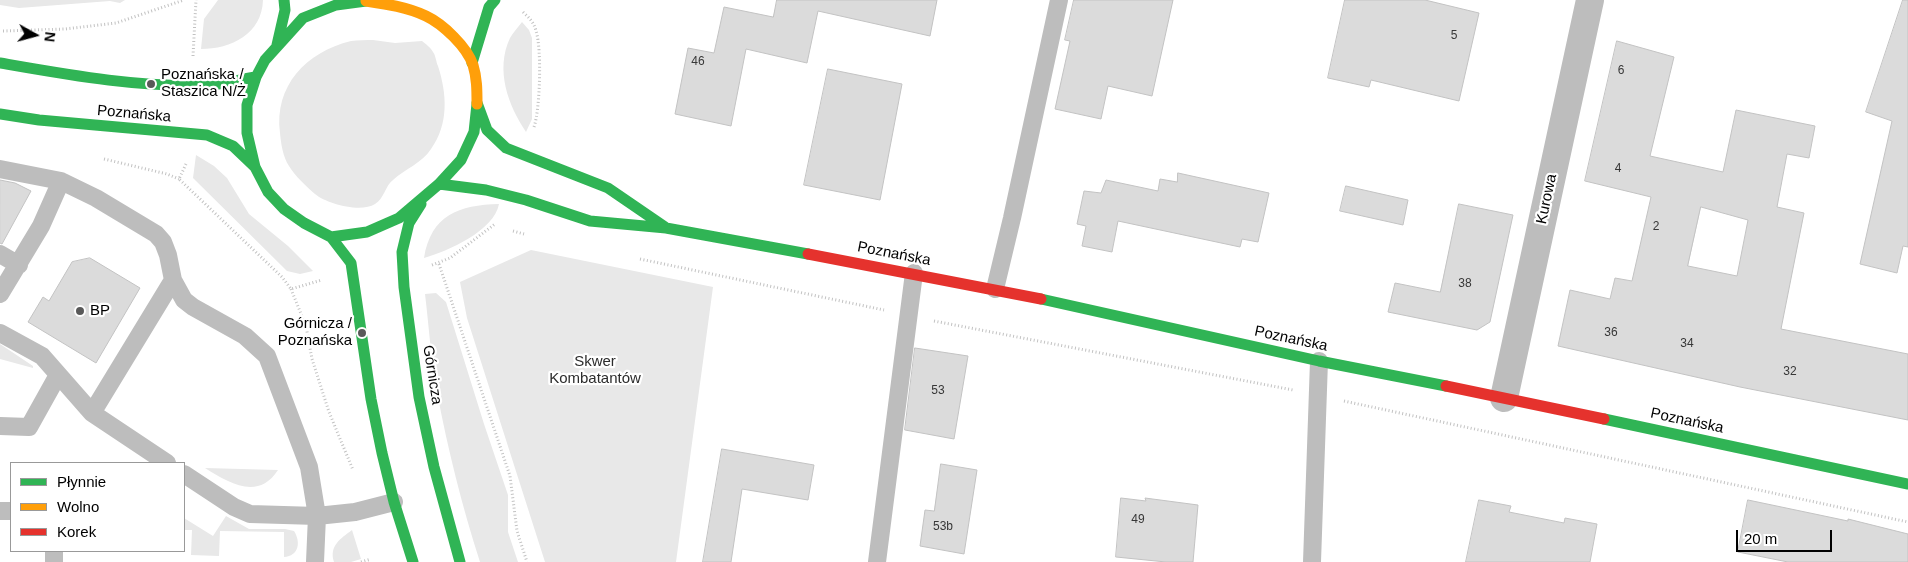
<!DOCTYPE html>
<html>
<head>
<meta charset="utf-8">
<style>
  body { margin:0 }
  #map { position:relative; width:1908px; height:562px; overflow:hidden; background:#fff; font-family:Arial,sans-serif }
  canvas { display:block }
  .legend { position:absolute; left:10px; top:462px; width:175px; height:90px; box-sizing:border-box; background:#fff; border:1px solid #999; margin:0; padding:6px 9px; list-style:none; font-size:15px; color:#000 }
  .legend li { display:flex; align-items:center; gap:10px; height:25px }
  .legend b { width:25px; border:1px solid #999 }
  .north { position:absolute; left:10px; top:10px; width:50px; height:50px; -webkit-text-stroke:4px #fff; paint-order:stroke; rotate:97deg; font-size:14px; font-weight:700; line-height:20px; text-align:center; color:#000 }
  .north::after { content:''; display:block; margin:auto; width:18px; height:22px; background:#000; clip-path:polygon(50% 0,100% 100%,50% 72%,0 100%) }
  .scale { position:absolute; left:1736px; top:530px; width:96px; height:22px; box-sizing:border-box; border:2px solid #000; border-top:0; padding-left:6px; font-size:15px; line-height:18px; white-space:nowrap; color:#000; -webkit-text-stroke:4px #fff; paint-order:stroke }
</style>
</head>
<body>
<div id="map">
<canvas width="1908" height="562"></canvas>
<ul class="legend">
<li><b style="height:6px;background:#30b455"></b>Płynnie</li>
<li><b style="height:6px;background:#ff9f0a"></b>Wolno</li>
<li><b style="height:6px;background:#e5322d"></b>Korek</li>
</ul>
<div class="north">N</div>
<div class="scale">20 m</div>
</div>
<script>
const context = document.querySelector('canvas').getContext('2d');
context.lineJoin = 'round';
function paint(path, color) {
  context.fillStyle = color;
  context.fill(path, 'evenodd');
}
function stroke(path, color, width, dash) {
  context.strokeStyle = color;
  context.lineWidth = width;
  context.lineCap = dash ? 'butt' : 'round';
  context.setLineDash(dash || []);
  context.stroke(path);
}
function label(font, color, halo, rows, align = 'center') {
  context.font = font + ' Arial,sans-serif';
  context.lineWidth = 4.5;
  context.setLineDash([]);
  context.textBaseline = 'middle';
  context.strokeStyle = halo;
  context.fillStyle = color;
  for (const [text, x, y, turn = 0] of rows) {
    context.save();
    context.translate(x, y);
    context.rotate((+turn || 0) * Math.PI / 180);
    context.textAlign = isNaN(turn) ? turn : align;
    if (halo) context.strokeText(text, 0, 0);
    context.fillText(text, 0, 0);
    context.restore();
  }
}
paint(new Path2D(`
  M0,0H125L120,3L110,1L19,8L0,5Z
  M218,0H263C262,34 231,49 201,49L204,19Z
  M522,22L529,30L532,38V119L526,132C508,105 495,70 510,38C513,33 518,27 522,22Z
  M373,40L395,43L422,41C426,44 431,48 433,52C436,56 436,62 438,66C447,94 449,124 431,149C422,163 405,169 393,180C385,186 384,199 375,204C361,213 327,204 315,194C306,186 295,176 289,166C283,157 281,144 280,133C274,86 306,52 351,41C358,40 366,40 373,40Z
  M196,155L214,166L227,178L249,214L288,246L313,271L300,274L287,271L193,178Z
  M499,204C494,231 448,251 424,258C431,215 459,205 499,204Z
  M531,250L713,287L676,562H545L467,318L460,282Z
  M436,293L446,302L484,424L508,495V532L518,562H480C462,506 448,450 437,392C431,360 429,327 425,294Z
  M0,344L33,366V368L0,359Z
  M205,468L278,470C258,501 229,483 205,468Z
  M226,516L249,529H285L294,531C301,542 299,556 284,557V532L220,531L219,556L191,555L192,530H184V518L213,536Z
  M352,530L361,559L351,562H334C329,546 340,539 352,530Z`), '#e8e8e8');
const building = new Path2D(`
  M777,0H937L930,36L818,11L807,63L746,49L731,126L675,114L688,48L714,53L724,7L773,17Z
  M1074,0H1173L1152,96L1108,86L1101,119L1055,109L1070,41L1065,40Z
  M1345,0H1425L1479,13L1459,101L1371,80L1369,87L1328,78Z
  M1903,0H1908V247L1903,246L1897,273L1860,264L1892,121L1866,112Z
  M1617,41L1674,57L1650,156L1723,172L1736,110L1815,126L1809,158L1787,154L1777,207L1804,213L1781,329L1908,354V420L1740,387L1558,346L1570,290L1610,299L1615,278L1632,281L1651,197L1585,181ZM1701,207L1748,220L1737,276L1688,266Z
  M828,69L902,84L880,200L804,185Z
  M1178,173L1269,193L1258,242L1242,239L1240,247L1118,221L1112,252L1082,246L1086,226L1077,224L1084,191L1101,193L1106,180L1158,191L1160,179L1177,182Z
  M0,180L15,183L31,191L2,244L0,243Z
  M1346,186L1408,200L1403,225L1340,211Z
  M1459,204L1513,215L1490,322L1477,330L1388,312L1395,283L1440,292Z
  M90,258L140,288L96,363L28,322L43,297L49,301L72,262Z
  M915,348L968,356L954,439L905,430Z
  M722,449L814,465L808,500L742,489L731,562H703Z
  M941,464L977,470L964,554L920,546L925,510L934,511Z
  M1121,498L1146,501L1145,498L1198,505L1193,562H1166L1116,557Z
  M1479,500L1511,506L1509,512L1564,523L1565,518L1597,524L1590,562H1466Z
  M1748,500L1848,521V519L1908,534V562H1788L1738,552Z`);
paint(building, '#dbdbdb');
stroke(building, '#c3c3c3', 1);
stroke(new Path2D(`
  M523,12C529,18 534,22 536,31C542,49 540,110 534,127
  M3,31L65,29L116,23L184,0
  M193,56L196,0
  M104,159L167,174L179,179
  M186,164L179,179L282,277L291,289L322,280
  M513,231L524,234
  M640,259L884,310
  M439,264L510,476L517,531L527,562
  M432,265L450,258L495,224
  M291,289L306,326L312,359L329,412L353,470
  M934,321L1293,390
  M1344,401L1908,522
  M361,562L371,559`), '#c2c2c2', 3, [1, 2.5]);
stroke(new Path2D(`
  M0,169L61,181L96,198L156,234L163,242L168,255L173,280L184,300L193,307L245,336L267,356L309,467L317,516L315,562
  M0,254L19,265
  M995,289L1012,218L1059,0
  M0,294L41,226L61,181
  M0,333L42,356L92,413L167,463
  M92,413L173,280
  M0,426L29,427L58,375
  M184,474L234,507L250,514L317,516L355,512L394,502
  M0,511H11
  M54,562V551
  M877,562L914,273
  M1312,562L1319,361`), '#bdbdbd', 18);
stroke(new Path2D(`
  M1504,398L1590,0`), '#bdbdbd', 28);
stroke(new Path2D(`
  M366,1L336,5L303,18L265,60L256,77L247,105V133L255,167L268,192L284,209L304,223L331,237L367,232L399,218L439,184L461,160L474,132L477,104
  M277,45L285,10L284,0
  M0,63C69,75 140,88 210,85C226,84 241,79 256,77
  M472,63L489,7L495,0
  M477,103L487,130L506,148L608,188L665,227
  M0,114L39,120L207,135L233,146L255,167
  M439,184L486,190L526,200L590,221L666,228L808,254
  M421,204L409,223L402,252L404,287L419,397L434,467L460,562
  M331,237L351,263L371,399L382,453L394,502L413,562
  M1041,299L1319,361L1446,386
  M1604,419L1908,484`), '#30b455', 11);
stroke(new Path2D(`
  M366,1C386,4 407,7 426,16C443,24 467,47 473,65C477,78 477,90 477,104`), '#ff9f0a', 11);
stroke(new Path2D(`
  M808,254L1041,299
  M1446,386L1604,419`), '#e5322d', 11);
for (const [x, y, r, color] of [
  [151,84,5,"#595959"],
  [80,311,5,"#595959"],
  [362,333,5,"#595959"]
]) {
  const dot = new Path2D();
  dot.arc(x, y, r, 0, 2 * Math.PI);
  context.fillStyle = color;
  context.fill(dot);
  stroke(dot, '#fff', 2);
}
label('12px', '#373737', null, [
  ["5",1454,36],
  ["46",698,62],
  ["6",1621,71],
  ["4",1618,169],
  ["2",1656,227],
  ["38",1465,284],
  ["36",1611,333],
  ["34",1687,344],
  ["32",1790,372],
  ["53",938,391],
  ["49",1138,520],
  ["53b",943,527]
]);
label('15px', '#000', '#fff', [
  ["Poznańska /",161,75],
  ["Staszica N/Ż",161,92],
  ["BP",90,311],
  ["Górnicza /",352,324,"right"],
  ["Poznańska",352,341,"right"]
], 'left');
label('15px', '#000', '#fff', [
  ["Poznańska",134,114,5],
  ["Kurowa",1547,199,-78],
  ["Poznańska",894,254,11],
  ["Poznańska",1291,339,12],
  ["Górnicza",432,375,81],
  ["Poznańska",1687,421,12]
]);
label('15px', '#2c2c2c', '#fff', [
  ["Skwer",595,362],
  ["Kombatantów",595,379]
]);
</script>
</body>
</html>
